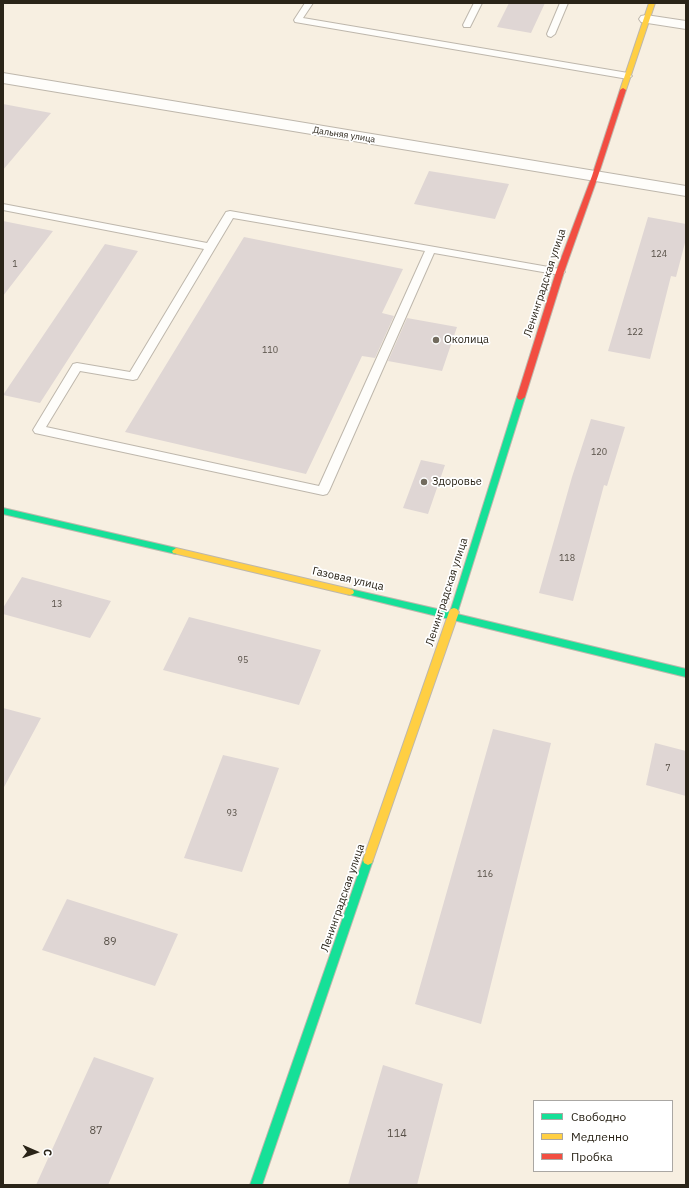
<!DOCTYPE html>
<html>
<head>
<meta charset="utf-8">
<style>
  body { margin:0 }
  #map { position:relative; width:689px; height:1188px; overflow:hidden; background:#f7efe1; font-family:"IBM Plex Sans",sans-serif }
  canvas { display:block }
  .frame { position:absolute; inset:0; border:4px solid #2a2418; pointer-events:none }
  .legend { position:absolute; left:533px; top:1100px; width:140px; height:72px; box-sizing:border-box; background:#fff; border:1px solid #aaa7a3; margin:0; padding:5px 7px; list-style:none; font-size:12px; color:#2a2418 }
  .legend li { display:flex; align-items:center; gap:8px; height:20px }
  .legend b { width:20px; border:1px solid #aaa7a3 }
  .north { position:absolute; left:16px; top:1132px; width:40px; height:40px; -webkit-text-stroke:3px #fff; paint-order:stroke; rotate:92deg; font-size:11px; font-weight:700; line-height:16px; text-align:center; color:#2a2418 }
  .north::after { content:''; display:block; margin:auto; width:14px; height:18px; background:#2a2418; clip-path:polygon(50% 0,100% 100%,50% 72%,0 100%) }
</style>
</head>
<body>
<div id="map">
<canvas width="689" height="1188"></canvas>
<div class="frame"></div>
<ul class="legend">
<li><b style="height:5px;background:#16e098"></b>Свободно</li>
<li><b style="height:5px;background:#ffcf43"></b>Медленно</li>
<li><b style="height:5px;background:#f24e42"></b>Пробка</li>
</ul>
<div class="north">С</div>
</div>
<script>
const context = document.querySelector('canvas').getContext('2d');
context.lineJoin = 'round';
function paint(path, color) {
  context.fillStyle = color;
  context.fill(path, 'evenodd');
}
function stroke(path, color, width, dash) {
  context.strokeStyle = color;
  context.lineWidth = width;
  context.lineCap = dash ? 'butt' : 'round';
  context.setLineDash(dash || []);
  context.stroke(path);
}
function label(font, color, halo, rows, align = 'center') {
  context.font = font + ' "IBM Plex Sans",sans-serif';
  context.lineWidth = 3.5;
  context.setLineDash([]);
  context.textBaseline = 'middle';
  context.strokeStyle = halo;
  context.fillStyle = color;
  for (const [text, x, y, turn = 0] of rows) {
    context.save();
    context.translate(x, y);
    context.rotate((+turn || 0) * Math.PI / 180);
    context.textAlign = isNaN(turn) ? turn : align;
    if (halo) context.strokeText(text, 0, 0);
    context.fillText(text, 0, 0);
    context.restore();
  }
}
paint(new Path2D(`
  M509,3H545L531,33L497,27Z
  M3,104L51,113L3,170Z
  M429,171L509,184L495,219L414,204Z
  M648,217L686,224V239L676,277L671,276L650,359L608,351Z
  M3,221L53,231L3,296Z
  M244,237L403,269L382,313L394,316L375,358L362,356L306,474L125,432Z
  M105,244L138,251L40,403L3,395Z
  M407,318L457,327L442,371L388,361Z
  M591,419L625,427L607,486L604,485L573,601L539,593L572,477Z
  M421,460L445,465L428,514L403,508Z
  M22,577L111,601L90,638L3,614V608Z
  M189,617L321,650L299,705L163,670Z
  M3,708L41,718L3,789Z
  M493,729L551,743L481,1024L415,1004Z
  M655,743L686,751V796L646,785Z
  M223,755L279,768L242,872L184,858Z
  M67,899L178,934L155,986L42,950Z
  M94,1057L154,1078L108,1185H36Z
  M383,1065L443,1084L417,1185H348Z`), '#dfd6d4');
const lane = new Path2D(`
  M305,3H313L303,18L628,73L632,76L628,79L295,22L294,20Z
  M474,3H482L470,27H464L463,25Z
  M560,3H568L555,34L551,37L548,36L547,34Z
  M3,204L207,243L226,212L230,211L560,269L565,272L560,275L434,253L329,491L327,494L323,495L35,433L33,430L73,364L77,363L130,372L204,249L3,210ZM233,218L425,251L319,486L46,427L80,371L133,380L137,379Z`);
const street = new Path2D(`
  M646,15L686,21V29L641,22L639,19L641,16Z
  M3,73L686,186V196L3,83Z`);
const fast = new Path2D(`
  M521,394L525,397L457,614L686,669V677L347,594L346,592L347,590L350,589L450,612L517,397Z
  M3,508L176,548L180,551L176,554L3,514Z
  M368,855L372,857L373,860L262,1185H250L363,860L364,857Z`);
const slow = new Path2D(`
  M649,3H655L626,90L621,91L620,90Z
  M176,548L350,589L353,590L354,592L353,594L350,595L173,553L172,551Z
  M454,608L457,609L459,612L373,860L372,863L368,865L364,863L363,860L449,612L451,609Z`);
const jam = new Path2D(`
  M623,88L626,90L598,176L564,272L525,397L521,400L518,399L517,397L556,272L592,176L620,90Z`);
stroke(lane, '#beb7ac', 2);
stroke(street, '#beb7ac', 2);
stroke(fast, '#beb7ac', 2);
stroke(slow, '#beb7ac', 2);
stroke(jam, '#beb7ac', 2);
paint(lane, '#fefdfa');
paint(street, '#fefdfa');
paint(fast, '#16e098');
paint(slow, '#ffcf43');
paint(jam, '#f24e42');
for (const [x, y, r, color] of [
  [436,340,4,"#726b5e"],
  [424,482,4,"#726b5e"]
]) {
  const dot = new Path2D();
  dot.arc(x, y, r, 0, 2 * Math.PI);
  context.fillStyle = color;
  context.fill(dot);
  stroke(dot, '#fff', 1.5);
}
label('9px', '#2a2418', '#fff', [
  ["Дальняя улица",344,135,9]
]);
label('9px', '#575047', null, [
  ["124",659,254],
  ["1",15,264],
  ["122",635,332],
  ["110",270,350],
  ["120",599,452],
  ["118",567,558],
  ["13",57,604],
  ["95",243,660],
  ["7",668,768],
  ["93",232,813],
  ["116",485,874]
]);
label('11px', '#2a2418', '#fff', [
  ["Ленинградская улица",545,283,-72],
  ["Газовая улица",348,579,13],
  ["Ленинградская улица",447,592,-72],
  ["Ленинградская улица",343,898,-71]
]);
label('11px', '#2a2418', '#fff', [
  ["Околица",444,340],
  ["Здоровье",432,482]
], 'left');
label('11px', '#575047', null, [
  ["89",110,942],
  ["87",96,1131],
  ["114",397,1134]
]);
</script>
</body>
</html>
